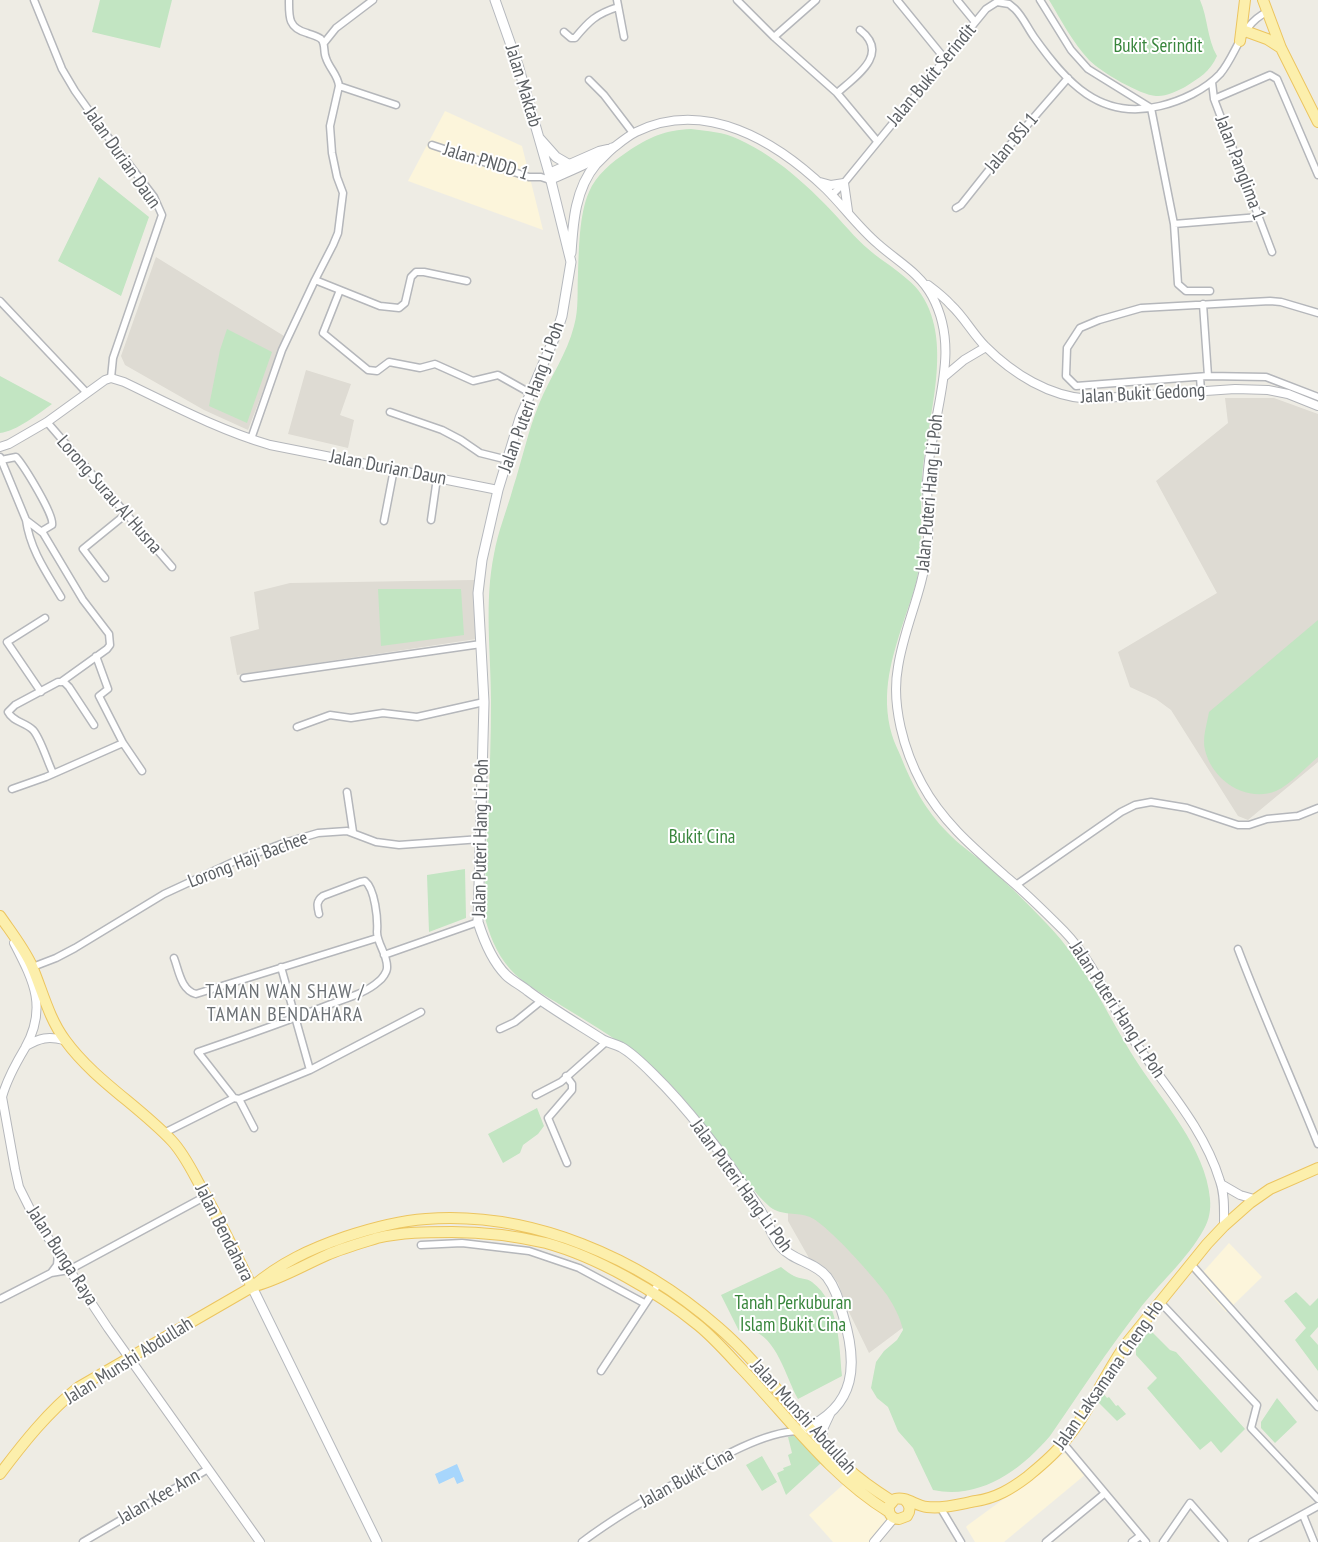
<!DOCTYPE html>
<html>
<head>
<meta charset="utf-8">
<style>
  body { margin:0 }
  canvas { display:block; background:#eeece4 }
</style>
</head>
<body>
<canvas width="1318" height="1542"></canvas>
<script>
const context = document.querySelector('canvas').getContext('2d');
context.lineJoin = 'round';
function paint(path, color) {
  context.fillStyle = color;
  context.fill(path, 'evenodd');
}
function stroke(path, color, width, dash) {
  context.strokeStyle = color;
  context.lineWidth = width;
  context.lineCap = dash ? 'butt' : 'round';
  context.setLineDash(dash || []);
  context.stroke(path);
}
function label(font, color, halo, rows, align = 'center') {
  context.font = font + ' "PT Sans Narrow",sans-serif';
  context.lineWidth = 4;
  context.setLineDash([]);
  context.textBaseline = 'middle';
  context.strokeStyle = halo;
  context.fillStyle = color;
  for (const [text, x, y, turn = 0] of rows) {
    context.save();
    context.translate(x, y);
    context.rotate((+turn || 0) * Math.PI / 180);
    context.textAlign = isNaN(turn) ? turn : align;
    if (halo) context.strokeText(text, 0, 0);
    context.fillText(text, 0, 0);
    context.restore();
  }
}
paint(new Path2D(`
  M445,111L522,146L543,230L408,181Z
  M1229,1243L1262,1277L1226,1312L1199,1281L1204,1271Z
  M1066,1452L1071,1455L1086,1474L1004,1542H975L966,1527L968,1525L1035,1476Z
  M845,1483L870,1502L893,1527L878,1542H833L809,1515Z`), '#fcf5db');
paint(new Path2D(`
  M156,257L284,336L248,430L204,410L125,365L121,356Z
  M306,370L351,384L340,415L354,420L348,448L288,434Z
  M1225,398H1274L1318,414V762L1248,820L1238,816L1171,710L1156,699L1130,687L1118,652L1217,593L1156,481L1228,423Z
  M474,580L476,639L237,675L230,637L259,629L254,592L290,583Z
  M811,1209L854,1249L909,1323L869,1353L848,1310L838,1283L829,1271L809,1258L788,1221V1210Z`), '#dedbd3');
paint(new Path2D(`
  M100,0H172L160,48L92,32Z
  M1049,0H1200C1208,18 1207,39 1217,56C1210,72 1199,78 1185,87C1177,91 1165,97 1156,96C1140,95 1101,72 1089,60C1073,43 1061,20 1049,0Z
  M691,129C707,131 724,132 738,139C782,159 818,195 849,230C862,245 876,256 892,267C902,275 914,283 921,294C956,346 924,425 922,483C920,515 923,547 917,579C914,592 909,605 905,617C892,657 880,693 892,735C894,742 898,750 901,757C912,785 926,811 947,832C958,844 972,853 984,863C1006,882 1027,903 1047,924C1085,963 1106,1013 1135,1059C1161,1100 1206,1148 1210,1199C1211,1210 1209,1220 1204,1229C1187,1260 1159,1283 1138,1311C1107,1351 1079,1394 1050,1436C1021,1470 980,1500 933,1490L913,1448L898,1431L888,1407L877,1398L871,1388L876,1362L884,1351L897,1340L903,1330C900,1317 894,1306 887,1295C875,1278 828,1225 810,1217C798,1212 781,1216 770,1207C753,1192 743,1175 730,1157C707,1127 684,1096 656,1070C627,1045 595,1026 562,1006C545,995 523,984 510,969C496,953 489,934 484,914C486,843 491,772 491,701C491,652 484,603 494,554C498,531 507,510 513,488C522,460 528,431 539,404C550,377 567,354 574,326C579,309 577,291 578,274C579,250 579,214 589,192C596,175 612,162 627,152C649,137 665,130 691,129Z
  M99,177L149,217L121,296L58,261Z
  M227,329L272,352L247,423L209,406L220,350Z
  M0,376L52,404C38,414 17,431 0,433Z
  M378,589H461L464,635L381,646Z
  M1318,620V757C1306,767 1290,785 1276,791C1246,803 1212,780 1205,750C1202,738 1207,724 1209,712Z
  M465,869L466,918L429,932L427,875Z
  M537,1108L544,1126L538,1134L523,1145L520,1153L503,1163L488,1134Z
  M781,1267C785,1270 790,1274 794,1276C800,1279 807,1278 812,1282C840,1303 839,1346 842,1376L798,1399C786,1378 777,1336 750,1330C747,1329 742,1330 739,1331L721,1295Z
  M1296,1292L1310,1306L1318,1298V1327L1310,1336L1318,1345V1371L1295,1340L1306,1328L1284,1301Z
  M1151,1331L1170,1350L1176,1352L1245,1429L1221,1453L1211,1441L1200,1450L1147,1388L1157,1378L1136,1355V1349L1133,1345Z
  M1103,1393L1107,1398L1109,1397L1116,1406L1118,1405L1126,1414L1117,1421L1098,1402Z
  M1277,1398L1297,1422L1275,1443L1261,1428V1422Z
  M795,1435L821,1463L786,1495L777,1473L784,1470L783,1468L791,1465L788,1455L792,1453L788,1437Z
  M762,1456L777,1482L762,1491L746,1465Z`), '#c2e5c2');
paint(new Path2D(`
  M457,1464L464,1481L457,1484L454,1477L439,1484L435,1474Z`), '#a7d6fc');
const minor = new Path2D(`
  M34,0L62,69L75,91L105,133L154,197L162,215L113,358L111,378
  M617,0L624,37
  M737,0L774,37L837,93L877,141
  M897,0L945,59
  M957,0L975,22
  M1040,0L1071,50L1088,69L1151,108L1174,224L1178,284L1186,291H1210
  M564,32L571,38H575C589,21 596,14 618,7
  M774,37L816,0
  M324,43L336,28L373,0
  M589,80L604,95L633,133
  M1212,82L1214,99L1272,252
  M339,86L396,105
  M837,93C855,77 891,54 860,30
  M1214,99L1270,75L1277,79L1318,175
  M432,145L529,177H541L550,180
  M832,195L844,183L986,9L997,2L1009,4L1015,9C1023,17 1027,27 1034,37C1066,82 1100,121 1160,106C1181,101 1205,90 1220,74C1237,54 1241,24 1267,12
  M956,208L961,205L996,161L1068,78
  M1174,224L1259,217
  M315,280L380,306L399,308L405,303L411,277L416,272H424L467,281
  M340,290L323,333L368,370L377,371L389,362L420,368L435,364L473,381L498,375L530,393
  M0,301L86,392
  M1203,304L1208,376
  M1318,313L1281,302L1270,301L1141,308L1099,320L1080,328L1067,348L1066,376L1076,386L1208,376L1266,377L1318,397
  M1200,377L1201,391
  M390,412L442,430L461,440L480,453L508,460
  M47,422L172,567
  M251,439L282,350L315,280L333,245L338,233L343,193L337,177L332,153L330,126L339,86C338,75 329,68 326,58C323,52 326,44 321,39C317,36 312,35 307,33C288,28 289,17 289,0
  M0,457L26,520L43,533L83,600L109,634L110,645L107,649L61,682
  M1,460L16,457C24,466 55,516 52,525L42,531
  M26,520C30,549 46,572 61,597
  M431,520L437,478
  M384,521L394,469
  M105,578L83,549L126,514
  M96,656L108,689L99,696L123,743L142,771
  M244,678L481,644
  M41,692L7,642L45,618
  M297,727L330,715L351,718L383,713L417,717L484,702
  M53,773C47,761 41,739 33,730C25,722 13,722 8,712L15,705L58,682H64L69,687L94,725
  M12,789L46,777L123,743
  M347,792L353,832
  M1016,885L1121,812L1135,805L1151,802L1187,808L1238,825H1249L1267,819L1298,816L1318,808
  M1238,949C1263,1015 1292,1079 1318,1144
  M384,955L478,922
  M174,958C179,971 181,990 196,994L377,938
  M281,967L310,1070
  M30,968L56,958L75,948L164,894L233,862L284,843L318,833L347,831L376,842L399,845L481,839
  M500,1029L515,1022L541,1001
  M566,1076L572,1084V1090L548,1118L567,1163
  M536,1095L561,1082L606,1042
  M239,1099L310,1070L421,1012
  M254,1128L239,1099L234,1098L198,1052C242,1037 287,1021 331,1004C347,998 366,993 379,981C382,979 387,972 387,968C388,955 377,944 377,932C378,919 375,889 365,881L360,882L323,896C316,901 317,906 319,914
  M164,1133L234,1098
  M421,1245L462,1243L529,1251L579,1268L644,1303
  M1191,1264L1318,1407
  M51,1273L57,1265L58,1254
  M0,1299L51,1273L69,1270L206,1196
  M1160,1302L1257,1405L1251,1428L1318,1499
  M601,1371L659,1283
  M1063,1443L1146,1542
  M940,1507L961,1542
  M1303,1515L1314,1542
  M83,1542L208,1469
  M582,1542C614,1518 648,1498 683,1479C714,1461 762,1432 798,1431
  M1046,1542L1104,1494
  M1132,1542L1140,1536
  M1163,1542L1190,1503L1224,1542
  M1252,1542L1318,1506`);
const tertiary = new Path2D(`
  M549,173L599,151L608,149
  M550,180C566,173 583,166 598,158C612,151 622,139 636,132C705,98 776,141 826,189C844,207 859,228 878,244C897,261 920,273 932,296C957,342 941,388 933,437C930,451 928,467 927,482C927,504 930,527 927,550C923,591 904,627 898,667C891,705 904,751 922,784C943,823 976,850 1009,879C1028,895 1046,913 1064,931C1092,960 1108,999 1129,1033C1160,1081 1203,1125 1220,1181C1225,1195 1224,1211 1224,1226
  M820,182L831,185L844,183L848,211
  M928,285C936,291 944,297 951,305C964,317 973,334 985,346C1013,374 1050,397 1089,399L1235,389L1268,390L1288,394L1318,406
  M945,376L964,360L986,347
  M0,447L9,444L47,422L105,380L111,378L124,382C172,405 219,430 270,445L498,490
  M14,943C33,980 48,1007 25,1048C16,1063 7,1079 2,1097L15,1169L19,1187L33,1215L108,1328L260,1542
  M26,1046C40,1038 48,1036 64,1040
  M1221,1184L1240,1195L1254,1199
  M874,1542L894,1518`);
const secondary = new Path2D(`
  M495,0L518,65L549,173L571,262L562,316L556,334L520,418L498,490L482,560L478,593L484,702L478,922C484,941 492,961 506,975C512,981 521,985 528,991C552,1009 578,1024 603,1040C609,1043 615,1044 621,1047C632,1053 644,1065 653,1074C693,1113 727,1160 758,1207C767,1219 771,1234 780,1246C793,1261 815,1262 827,1277C836,1289 839,1302 843,1315C858,1364 857,1406 804,1429
  M540,139L556,157L568,164
  M571,253C573,223 575,189 596,164C601,159 607,153 612,148
  M252,1287L377,1542
  M821,1441L823,1428L830,1413`);
const primary = new Path2D(`
  M1263,0L1281,48L1318,122
  M1245,31L1267,39L1281,48
  M1240,41L1245,0
  M0,916C11,932 23,947 31,964C42,989 48,1017 65,1040C94,1080 138,1105 172,1141C185,1155 193,1173 202,1189C220,1221 236,1254 252,1287
  M255,1286C281,1279 302,1266 327,1255C343,1248 361,1243 377,1238C402,1232 427,1232 452,1232C483,1232 516,1236 546,1243C597,1257 658,1292 698,1325C714,1338 727,1353 741,1368C789,1418 829,1475 889,1512
  M0,1474C24,1442 48,1412 79,1387L252,1287C280,1263 310,1249 345,1237C372,1228 398,1221 426,1219C532,1211 639,1258 718,1327C766,1368 800,1424 846,1467C860,1480 876,1491 892,1501
  M905,1500C910,1505 911,1510 907,1516L899,1519C892,1519 888,1514 889,1506L895,1499C906,1496 916,1506 927,1507C943,1509 960,1504 976,1501C996,1498 1011,1489 1027,1477C1039,1467 1053,1456 1063,1443C1088,1415 1104,1375 1126,1344L1207,1244L1224,1226L1250,1203L1270,1189L1318,1168`);
stroke(minor, '#b5b7bb', 9);
stroke(tertiary, '#b5b7bb', 10);
stroke(secondary, '#b6b9be', 11);
stroke(primary, '#ecc560', 12);
stroke(minor, '#fff', 6);
stroke(tertiary, '#fff', 8);
stroke(secondary, '#fff', 9);
stroke(primary, '#fcefac', 10);
label('19px', '#39863d', '#fff', [
  ["Bukit Serindit",1158,47],
  ["Bukit Cina",702,838],
  ["Tanah Perkuburan",793,1304],
  ["Islam Bukit Cina",793,1326]
]);
label('19px', '#5c6064', '#fff', [
  ["Jalan Bukit Serindit",932,75,-50],
  ["Jalan Maktab",523,86,73],
  ["Jalan BSJ 1",1012,143,-50],
  ["Jalan Durian Daun",122,158,55],
  ["Jalan PNDD 1",486,162,17],
  ["Jalan Panglima 1",1240,168,69],
  ["Jalan Bukit Gedong",1143,394,-3],
  ["Jalan Puteri Hang Li Poh",532,397,-70],
  ["Jalan Durian Daun",388,468,11],
  ["Jalan Puteri Hang Li Poh",930,493,-85],
  ["Lorong Surau Al Husna",109,495,49],
  ["Jalan Puteri Hang Li Poh",481,838,-89],
  ["Lorong Haji Bachee",248,860,-21],
  ["Jalan Puteri Hang Li Poh",1117,1010,57],
  ["Jalan Puteri Hang Li Poh",741,1186,54],
  ["Jalan Bendahara",224,1233,63],
  ["Jalan Bunga Raya",62,1256,57],
  ["Jalan Munshi Abdullah",129,1361,-32],
  ["Jalan Laksamana Cheng Ho",1109,1375,-55],
  ["Jalan Munshi Abdullah",803,1417,48],
  ["Jalan Bukit Cina",687,1478,-29],
  ["Jalan Kee Ann",159,1497,-30]
]);
context.letterSpacing = '1px';
label('20px', '#6d7276', '#fff', [
  ["TAMAN WAN SHAW /",285,992],
  ["TAMAN BENDAHARA",285,1015]
]);
context.letterSpacing = '0px';
</script>
</body>
</html>
